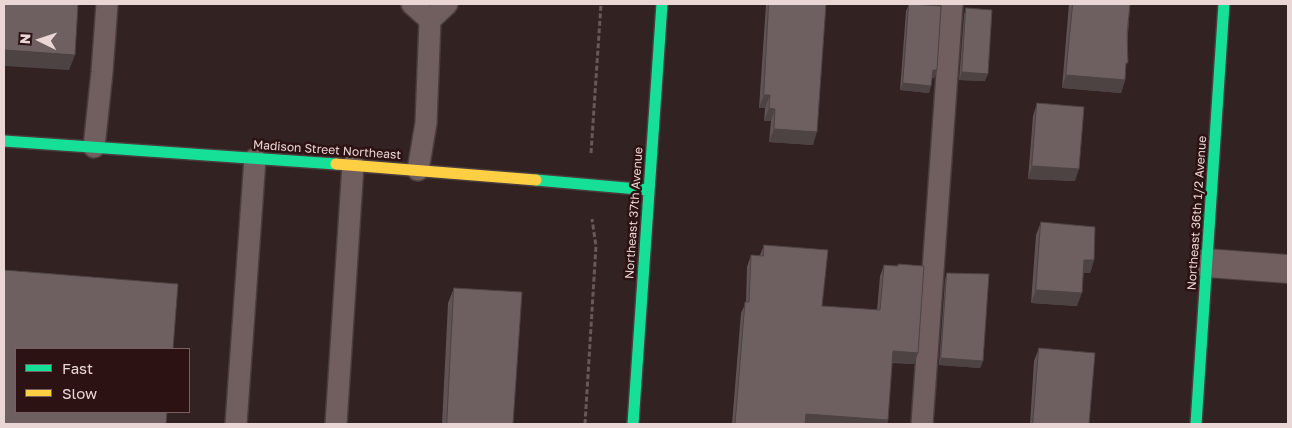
<!DOCTYPE html>
<html>
<head>
<meta charset="utf-8">
<style>
  body { margin:0 }
  #map { position:relative; width:1292px; height:428px; overflow:hidden; background:#322222; font-family:"Golos Text",sans-serif }
  canvas { display:block }
  .frame { position:absolute; inset:0; border:5px solid #e9d6d5; pointer-events:none }
  .legend { position:absolute; left:15px; top:348px; width:175px; height:65px; box-sizing:border-box; background:#2d1213; border:1px solid #786061; margin:0; padding:6px 9px; list-style:none; font-size:15px; color:#e9d6d5 }
  .legend li { display:flex; align-items:center; gap:10px; height:25px }
  .legend b { width:25px; border:1px solid #786061 }
  .north { position:absolute; left:15px; top:15px; width:50px; height:50px; -webkit-text-stroke:4px #2d1213; paint-order:stroke; rotate:274deg; font-size:14px; font-weight:700; line-height:20px; text-align:center; color:#e9d6d5 }
  .north::after { content:''; display:block; margin:auto; width:18px; height:22px; background:#e9d6d5; clip-path:polygon(50% 0,100% 100%,50% 72%,0 100%) }
</style>
</head>
<body>
<div id="map">
<canvas width="1292" height="428"></canvas>
<div class="frame"></div>
<ul class="legend">
<li><b style="height:6px;background:#16e098"></b>Fast</li>
<li><b style="height:6px;background:#ffcf43"></b>Slow</li>
</ul>
<div class="north">N</div>
</div>
<script>
const context = document.querySelector('canvas').getContext('2d');
context.lineJoin = 'round';
function stroke(path, color, width, dash) {
  context.strokeStyle = color;
  context.lineWidth = width;
  context.lineCap = dash ? 'butt' : 'round';
  context.setLineDash(dash || []);
  context.stroke(path);
}
function paint(path, color) {
  context.fillStyle = color;
  context.fill(path, 'evenodd');
}
function label(font, color, halo, rows, align = 'center') {
  context.font = font + ' "Golos Text",sans-serif';
  context.lineWidth = 5;
  context.setLineDash([]);
  context.textBaseline = 'middle';
  context.strokeStyle = halo;
  context.fillStyle = color;
  for (const [text, x, y, turn = 0] of rows) {
    context.save();
    context.translate(x, y);
    context.rotate((+turn || 0) * Math.PI / 180);
    context.textAlign = isNaN(turn) ? turn : align;
    if (halo) context.strokeText(text, 0, 0);
    context.fillText(text, 0, 0);
    context.restore();
  }
}
const lane = new Path2D(`
  M412,4L430,20
  M94,147L102,72L107,4
  M418,170L426,123L430,20L447,4
  M236,424L255,159
  M336,424L353,165
  M922,424L952,4`);
const street = new Path2D(`
  M1207,263L1288,269`);
const fast = new Path2D(`
  M4,141L336,164
  M536,180L649,190
  M633,424L662,4
  M1196,424L1224,4`);
const slow = new Path2D(`
  M336,164L536,180`);
stroke(lane, '#4a3d3d', 24);
stroke(street, '#4a3d3d', 30);
stroke(fast, '#4a3d3d', 14);
stroke(slow, '#4a3d3d', 14);
stroke(new Path2D(`
  M591,153L601,4
  M585,424L596,246L592,219`), '#685858', 3, [5, 2.5]);
stroke(lane, '#715e5e', 21);
stroke(street, '#715e5e', 28);
stroke(fast, '#16e098', 11);
stroke(slow, '#ffcf43', 11);
paint(new Path2D(`
  M766,4H826L813,145L769,142L771,121H764L765,108H759Z
  M909,4L937,70L934,78H932L929,93L900,90L906,11Z
  M1069,4H1130L1125,80L1121,93L1062,88Z
  M966,8L985,81L959,80L964,15Z
  M1037,103L1075,181L1028,179L1033,116Z
  M1041,222L1094,260L1090,273H1083L1077,306L1031,303L1036,235Z
  M764,245L822,306L877,310L880,276L884,265L897,266L898,264L914,364L892,363L888,420L887,424H732L741,313L746,302L747,267L751,255H760Z
  M947,273L983,361L980,368L939,365L945,280Z
  M454,288L513,424H442L448,303Z
  M1039,348L1089,424H1030L1034,361Z`), '#5f5353');
paint(new Path2D(`
  M4,50L75,55L69,70L4,66Z
  M933,70H937L934,78L930,77Z
  M962,72L988,74L985,81L959,80Z
  M1066,75L1125,80L1121,93L1062,88Z
  M903,83L931,86L929,93L900,90Z
  M764,95H770L765,108H759Z
  M769,108L775,109L771,121H764Z
  M774,129L817,132L813,145L769,142Z
  M1032,166L1079,169L1075,181L1028,179Z
  M1084,260H1094L1090,273H1080Z
  M1036,290L1082,293L1077,306L1031,303Z
  M893,351L918,353L914,364L889,362Z
  M941,358L983,361L980,368L939,365Z
  M806,414L888,420L887,424H802Z`), '#4d4343');
const building = new Path2D(`
  M4,4H78L75,55L4,50Z
  M769,4H826L817,132L774,129L775,109L769,108L770,95H764Z
  M909,4L941,6L937,70H933L931,86L903,83Z
  M1073,4H1130L1127,34L1128,63H1126L1125,80L1066,75Z
  M966,8L992,10L988,74L962,72Z
  M1037,103L1084,107L1079,169L1032,166Z
  M1041,222L1095,227L1094,260H1084L1082,293L1036,290Z
  M764,245L828,250L822,306L880,310L884,265L898,266V264L924,266L918,353L893,351L888,420L806,414L805,424H735L745,302H749L751,255L763,256Z
  M4,270L178,284L173,349H16V412H167L166,424H4Z
  M947,273L989,274L983,361L941,358Z
  M454,288L522,292L513,424H447Z
  M1039,348L1095,353L1089,424H1033Z`);
paint(building, '#6e6060');
stroke(building, '#4d4343', 1);
label('12px', '#e9d6d5', '#2d1213', [
  ["Madison Street Northeast",327,150,4],
  ["Northeast 37th Avenue",634,213,-86],
  ["Northeast 36th 1/2 Avenue",1197,213,-86]
]);
</script>
</body>
</html>
